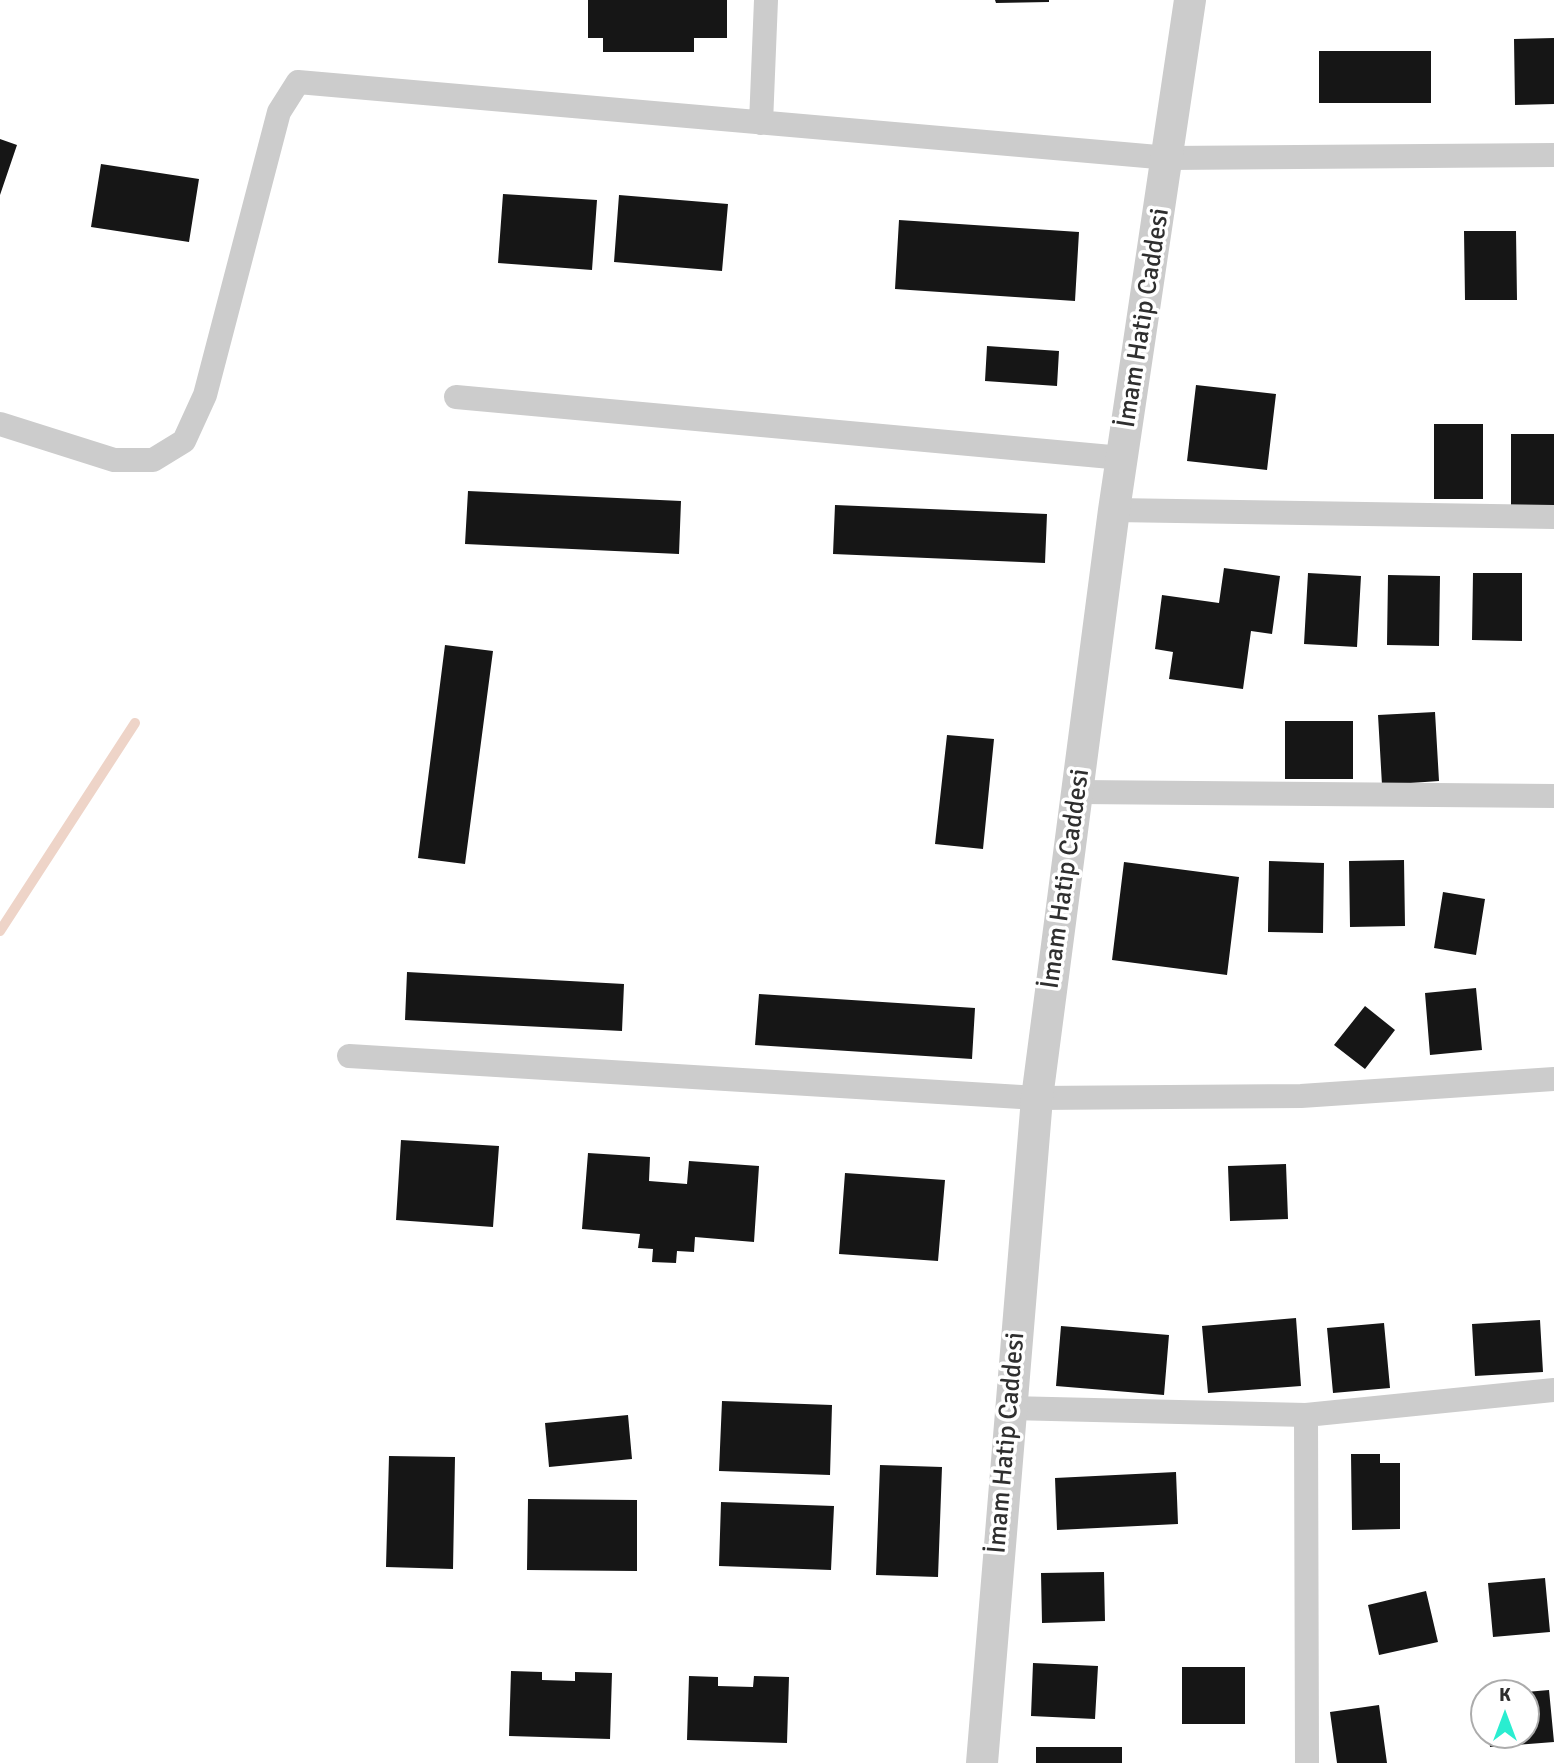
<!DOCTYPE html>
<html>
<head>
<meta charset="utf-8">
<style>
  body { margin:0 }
  #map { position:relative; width:1554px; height:1763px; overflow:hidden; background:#fff; font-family:Signika,sans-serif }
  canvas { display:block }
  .north { position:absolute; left:1470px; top:1679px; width:70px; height:70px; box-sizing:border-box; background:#fff; border:2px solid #acacac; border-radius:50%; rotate:0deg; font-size:19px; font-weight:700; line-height:28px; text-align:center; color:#2f2f2f }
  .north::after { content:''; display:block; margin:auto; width:24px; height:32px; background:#2aedd0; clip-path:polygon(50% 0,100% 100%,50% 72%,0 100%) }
</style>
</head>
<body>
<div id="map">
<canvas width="1554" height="1763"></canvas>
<div class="north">K</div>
</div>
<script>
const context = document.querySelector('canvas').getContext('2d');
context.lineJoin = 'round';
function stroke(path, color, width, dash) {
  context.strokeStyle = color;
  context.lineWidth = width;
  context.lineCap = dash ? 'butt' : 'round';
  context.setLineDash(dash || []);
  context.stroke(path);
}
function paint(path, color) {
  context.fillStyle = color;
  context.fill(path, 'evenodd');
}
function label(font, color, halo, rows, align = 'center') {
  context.font = font + ' Signika,sans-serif';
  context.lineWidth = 7;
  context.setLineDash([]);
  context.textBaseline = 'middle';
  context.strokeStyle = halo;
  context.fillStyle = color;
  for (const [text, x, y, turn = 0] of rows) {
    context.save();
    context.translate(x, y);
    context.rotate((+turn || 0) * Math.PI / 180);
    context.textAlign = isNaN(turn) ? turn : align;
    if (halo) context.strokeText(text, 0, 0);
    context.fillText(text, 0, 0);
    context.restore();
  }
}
stroke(new Path2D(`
  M0,931L135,723`), '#eed4c8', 10);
paint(new Path2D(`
  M588,0H727V38H694V52H603V38H588Z
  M995,0H1049V2L996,3Z
  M1554,38V104L1515,105L1514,39Z
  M1319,51H1431V103H1319Z
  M0,139L17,145L0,195Z
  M101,164L199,179L189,242L91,227Z
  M503,194L597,200L592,270L498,263Z
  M619,195L728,204L722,271L614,262Z
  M899,220L1079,232L1075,301L895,289Z
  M1464,231H1516L1517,300H1465Z
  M987,346L1059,351L1057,386L985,381Z
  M1196,385L1276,394L1267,470L1187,461Z
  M1434,424H1483V499H1434Z
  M1511,434H1554V505H1511Z
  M468,491L681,501L679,554L465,544Z
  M835,505L1047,514L1045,563L833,554Z
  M1224,568L1280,576L1272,634L1251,631L1243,689L1169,679L1173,652L1155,649L1162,595L1219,603Z
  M1308,573L1361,576L1357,647L1304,644Z
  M1473,573H1522V641L1472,640Z
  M1388,575L1440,576L1439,646L1387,645Z
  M445,645L493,651L465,864L418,858Z
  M1435,712L1439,781L1382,785L1378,715Z
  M1285,721H1353V779H1285Z
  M947,735L994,739L983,849L935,844Z
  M1404,860L1405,926L1350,927L1349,861Z
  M1269,861L1324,863L1323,933L1268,932Z
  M1124,862L1239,877L1227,975L1112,960Z
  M1443,892L1485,899L1476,955L1434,948Z
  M407,972L624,984L622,1031L405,1020Z
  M1476,988L1482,1050L1430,1055L1425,993Z
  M759,994L975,1008L972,1059L755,1045Z
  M1365,1006L1395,1030L1365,1069L1334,1045Z
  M401,1140L499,1146L493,1227L396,1220Z
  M588,1153L650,1157L649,1181L687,1184L689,1161L759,1166L754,1242L695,1237L694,1252L677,1251L676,1263L652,1262L653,1249L638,1248L640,1234L582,1229Z
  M1286,1164L1288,1219L1230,1221L1228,1166Z
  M845,1173L945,1180L938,1261L839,1254Z
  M1296,1318L1301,1386L1208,1393L1202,1326Z
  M1540,1320L1543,1372L1475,1376L1472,1324Z
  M1384,1323L1390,1388L1333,1393L1327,1328Z
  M1061,1326L1169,1335L1164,1395L1056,1386Z
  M722,1401L832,1405L830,1475L719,1471Z
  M628,1415L632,1459L549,1467L545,1423Z
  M1351,1454H1380V1463H1400V1529L1352,1530Z
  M389,1456L455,1457L453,1569L386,1567Z
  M880,1465L942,1467L938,1577L876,1575Z
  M1176,1472L1178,1524L1057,1530L1055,1478Z
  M528,1499L637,1500V1571L527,1570Z
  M721,1502L834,1506L831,1570L719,1566Z
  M1104,1572L1105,1621L1042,1623L1041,1573Z
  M1545,1578L1550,1632L1493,1637L1488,1583Z
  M1426,1591L1438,1642L1379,1655L1368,1605Z
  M1033,1663L1098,1666L1095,1719L1031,1716Z
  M1182,1667H1245V1724H1182Z
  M511,1671L542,1672V1680L575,1681V1672L612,1673L610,1739L509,1736Z
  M689,1676L718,1677V1686L753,1687L754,1676L789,1677L787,1743L687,1740Z
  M1549,1690L1554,1742L1490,1747L1489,1735H1526V1692Z
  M1379,1705L1387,1763H1337L1330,1712Z
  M1036,1747H1122V1763H1036Z`), '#161616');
stroke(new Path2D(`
  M761,123L766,0
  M456,397L1122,458
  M0,424L114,460H153L184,441L205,395L279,112L298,82L1169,158L1554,155
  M1114,510L1554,517
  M1078,792L1554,796
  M349,1056L1037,1098L1301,1096L1554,1079
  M1009,1408L1306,1415L1554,1390
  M1306,1415L1307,1763`), '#ccc', 24);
stroke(new Path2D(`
  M982,1763L1037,1098L1114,510L1190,0`), '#ccc', 32);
label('26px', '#2f2f2f', '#fff', [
  ["İmam Hatip Caddesi",1144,318,-81],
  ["İmam Hatip Caddesi",1066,879,-82],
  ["İmam Hatip Caddesi",1007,1443,-85]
]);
</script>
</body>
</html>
